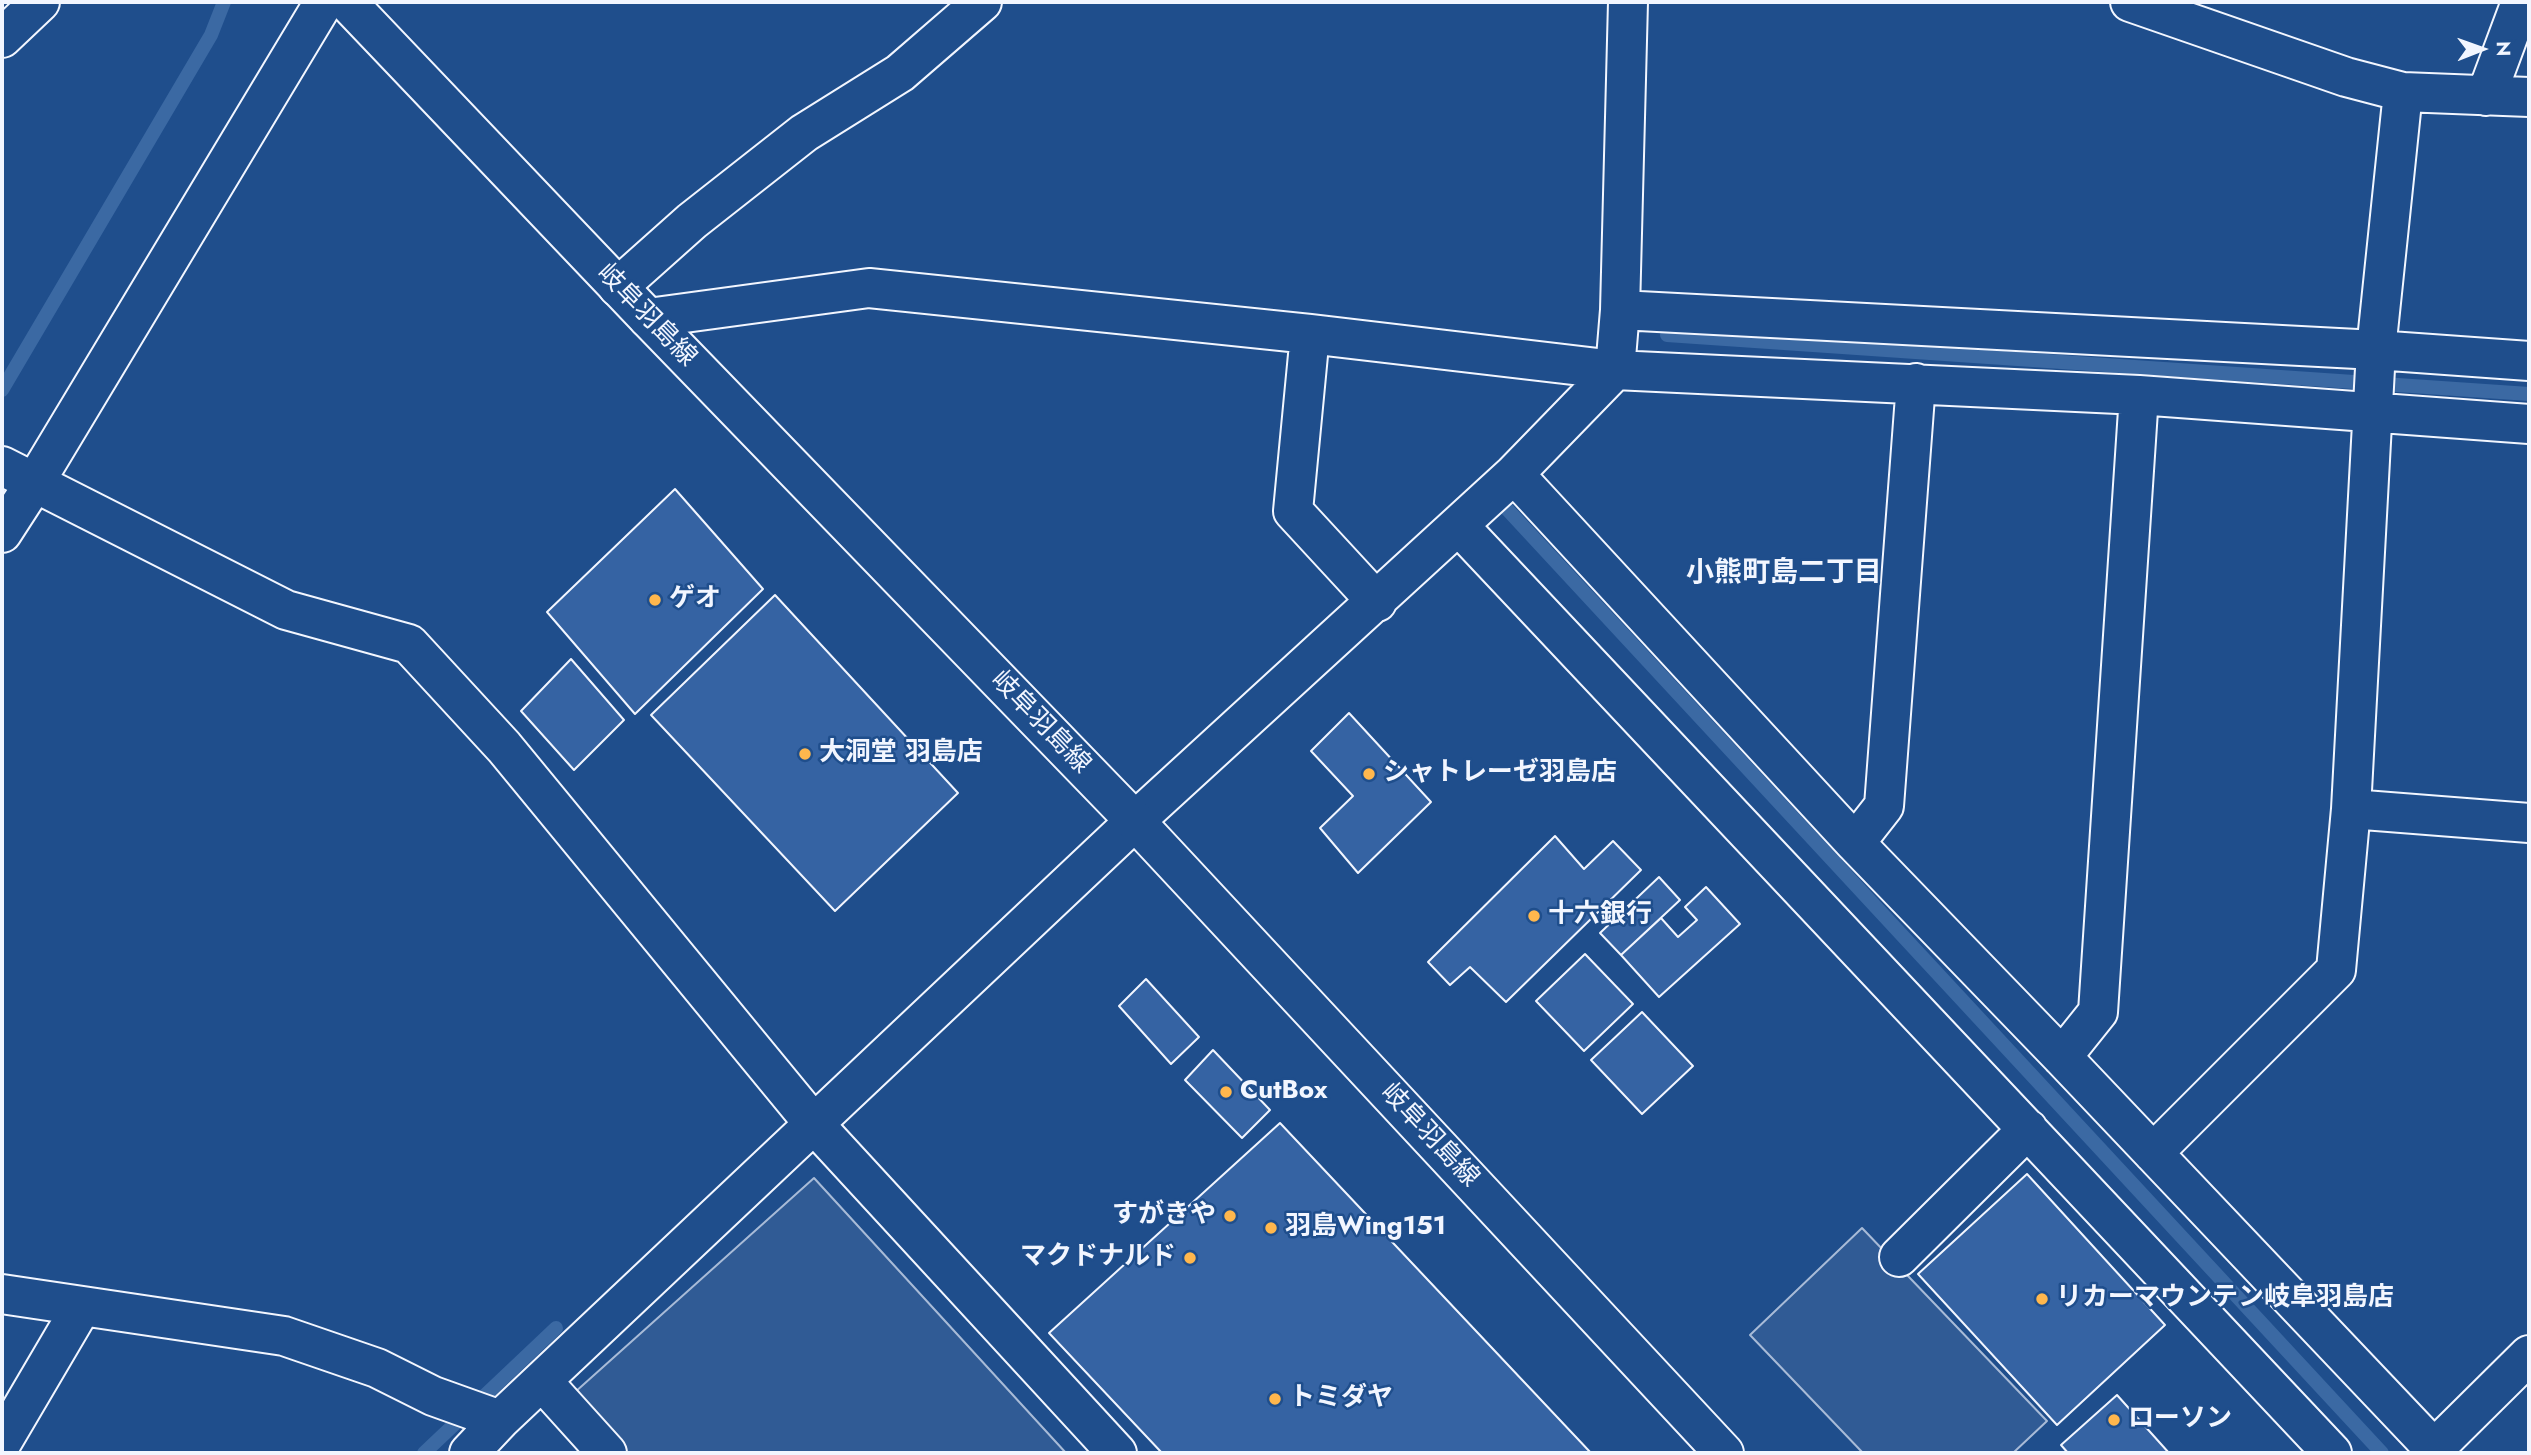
<!DOCTYPE html>
<html>
<head>
<meta charset="utf-8">
<style>
  body { margin:0 }
  #map { position:relative; width:2531px; height:1455px; overflow:hidden; background:#1f4e8c; font-family:Jost,sans-serif }
  canvas { display:block }
  .frame { position:absolute; inset:0; border:4px solid #f2f6ff; pointer-events:none }
  .north { position:absolute; left:2447px; top:14px; width:70px; height:70px; -webkit-text-stroke:5px #1f4e8c; paint-order:stroke; rotate:89deg; font-size:19px; font-weight:700; line-height:28px; text-align:center; color:#f2f6ff }
  .north::after { content:''; display:block; margin:auto; width:24px; height:32px; background:#f2f6ff; clip-path:polygon(50% 0,100% 100%,50% 72%,0 100%) }
</style>
</head>
<body>
<div id="map">
<canvas width="2531" height="1455"></canvas>
<div class="frame"></div>
<div class="north">N</div>
</div>
<script>
const context = document.querySelector('canvas').getContext('2d');
context.lineJoin = 'round';
function paint(path, color) {
  context.fillStyle = color;
  context.fill(path, 'evenodd');
}
function stroke(path, color, width, dash) {
  context.strokeStyle = color;
  context.lineWidth = width;
  context.lineCap = dash ? 'butt' : 'round';
  context.setLineDash(dash || []);
  context.stroke(path);
}
function label(font, color, halo, rows, align = 'center') {
  context.font = font + ' Jost,"Noto Sans JP",sans-serif';
  context.lineWidth = 5;
  context.setLineDash([]);
  context.textBaseline = 'middle';
  context.strokeStyle = halo;
  context.fillStyle = color;
  for (const [text, x, y, turn = 0] of rows) {
    context.save();
    context.translate(x, y);
    context.rotate((+turn || 0) * Math.PI / 180);
    context.textAlign = isNaN(turn) ? turn : align;
    if (halo) context.strokeText(text, 0, 0);
    context.fillText(text, 0, 0);
    context.restore();
  }
}
const parking = new Path2D(`
  M814,1178L1066,1453H628L574,1393Z
  M1862,1228L2047,1421L2013,1453H1863L1750,1335Z`);
paint(parking, '#305b95');
stroke(parking, '#a8bbd7', 2);
stroke(new Path2D(`
  M1667,335L2529,394
  M2,390L211,35L224,2
  M1506,508L2382,1453
  M424,1453L556,1328`), '#3b69a3', 14);
const building = new Path2D(`
  M675,489L763,589L635,714L547,612Z
  M775,595L958,793L835,911L651,715Z
  M571,659L624,720L574,770L521,711Z
  M1349,713L1431,802L1358,873L1320,828L1353,796L1311,751Z
  M1555,836L1584,869L1613,841L1641,870L1506,1002L1470,967L1450,985L1428,962Z
  M1659,877L1680,900L1621,955L1600,933Z
  M1706,887L1740,924L1659,997L1621,955L1661,918L1678,937L1697,920L1685,907Z
  M1585,954L1633,1004L1584,1051L1536,1001Z
  M1146,979L1199,1037L1171,1064L1119,1006Z
  M1642,1012L1693,1066L1642,1114L1591,1060Z
  M1213,1050L1270,1110L1242,1138L1185,1080Z
  M1280,1123L1591,1453H1162L1049,1333Z
  M2027,1174L2165,1325L2057,1425L1918,1274Z
  M2117,1395L2169,1453H2068L2061,1445Z`);
paint(building, '#3563a3');
stroke(building, '#f2f6ff', 2);
const minor = new Path2D(`
  M2130,2L2346,77L2403,92L2529,97
  M2,38L40,2
  M2486,96L2521,2
  M618,287L692,221L804,133L900,73L982,2
  M1620,310L2376,350L2529,361
  M648,318L869,288L1310,334L1615,370L2139,395L2529,424
  M1310,334L1293,511L1377,602
  M2,466L286,610L409,644L504,747L814,1124L1117,1453
  M1514,474L1855,843L2062,1057L2438,1453
  M1459,526L2332,1453
  M2,533L35,482L324,2
  M2351,809L2529,823
  M1855,843L1884,806L1916,383
  M2062,1057L2098,1012L2139,395
  M2153,1153L2336,970L2351,809L2376,350L2403,92
  M1899,1257L2028,1129
  M2,1294L284,1336L377,1368L433,1396L500,1420
  M542,1381L607,1453
  M2,1442L82,1306
  M469,1453L500,1420L1135,821L1514,474L1615,370L1620,310L1628,2
  M2430,1453L2529,1355`);
const major = new Path2D(`
  M347,2L648,318L1135,821L1724,1453`);
stroke(minor, '#f2f6ff', 42);
stroke(major, '#f2f6ff', 42);
stroke(minor, '#1f4e8c', 38);
stroke(major, '#1f4e8c', 38);
for (const [x, y, r, color] of [
  [655,600,7,"#ffb74d"],
  [805,754,7,"#ffb74d"],
  [1369,774,7,"#ffb74d"],
  [1534,916,7,"#ffb74d"],
  [1226,1092,7,"#ffb74d"],
  [1230,1216,7,"#ffb74d"],
  [1271,1228,7,"#ffb74d"],
  [1190,1258,7,"#ffb74d"],
  [2042,1299,7,"#ffb74d"],
  [1275,1399,7,"#ffb74d"],
  [2114,1420,7,"#ffb74d"]
]) {
  const dot = new Path2D();
  dot.arc(x, y, r, 0, 2 * Math.PI);
  context.fillStyle = color;
  context.fill(dot);
  stroke(dot, '#1f4e8c', 2.5);
}
label('26px', '#f2f6ff', '#1f4e8c', [
  ["岐阜羽島線",646,316,46],
  ["岐阜羽島線",1040,723,46],
  ["岐阜羽島線",1429,1136,47]
]);
label('bold 26px', '#f2f6ff', '#1f4e8c', [
  ["ゲオ",669,600],
  ["大洞堂 羽島店",819,754],
  ["シャトレーゼ羽島店",1383,774],
  ["十六銀行",1548,916],
  ["CutBox",1240,1092],
  ["すがきや",1216,1216,"right"],
  ["羽島Wing151",1285,1228],
  ["マクドナルド",1176,1258,"right"],
  ["リカーマウンテン岐阜羽島店",2056,1299],
  ["トミダヤ",1289,1399],
  ["ローソン",2128,1420]
], 'left');
label('bold 28px', '#f2f6ff', '#1f4e8c', [
  ["小熊町島二丁目",1784,574]
]);
</script>
</body>
</html>
